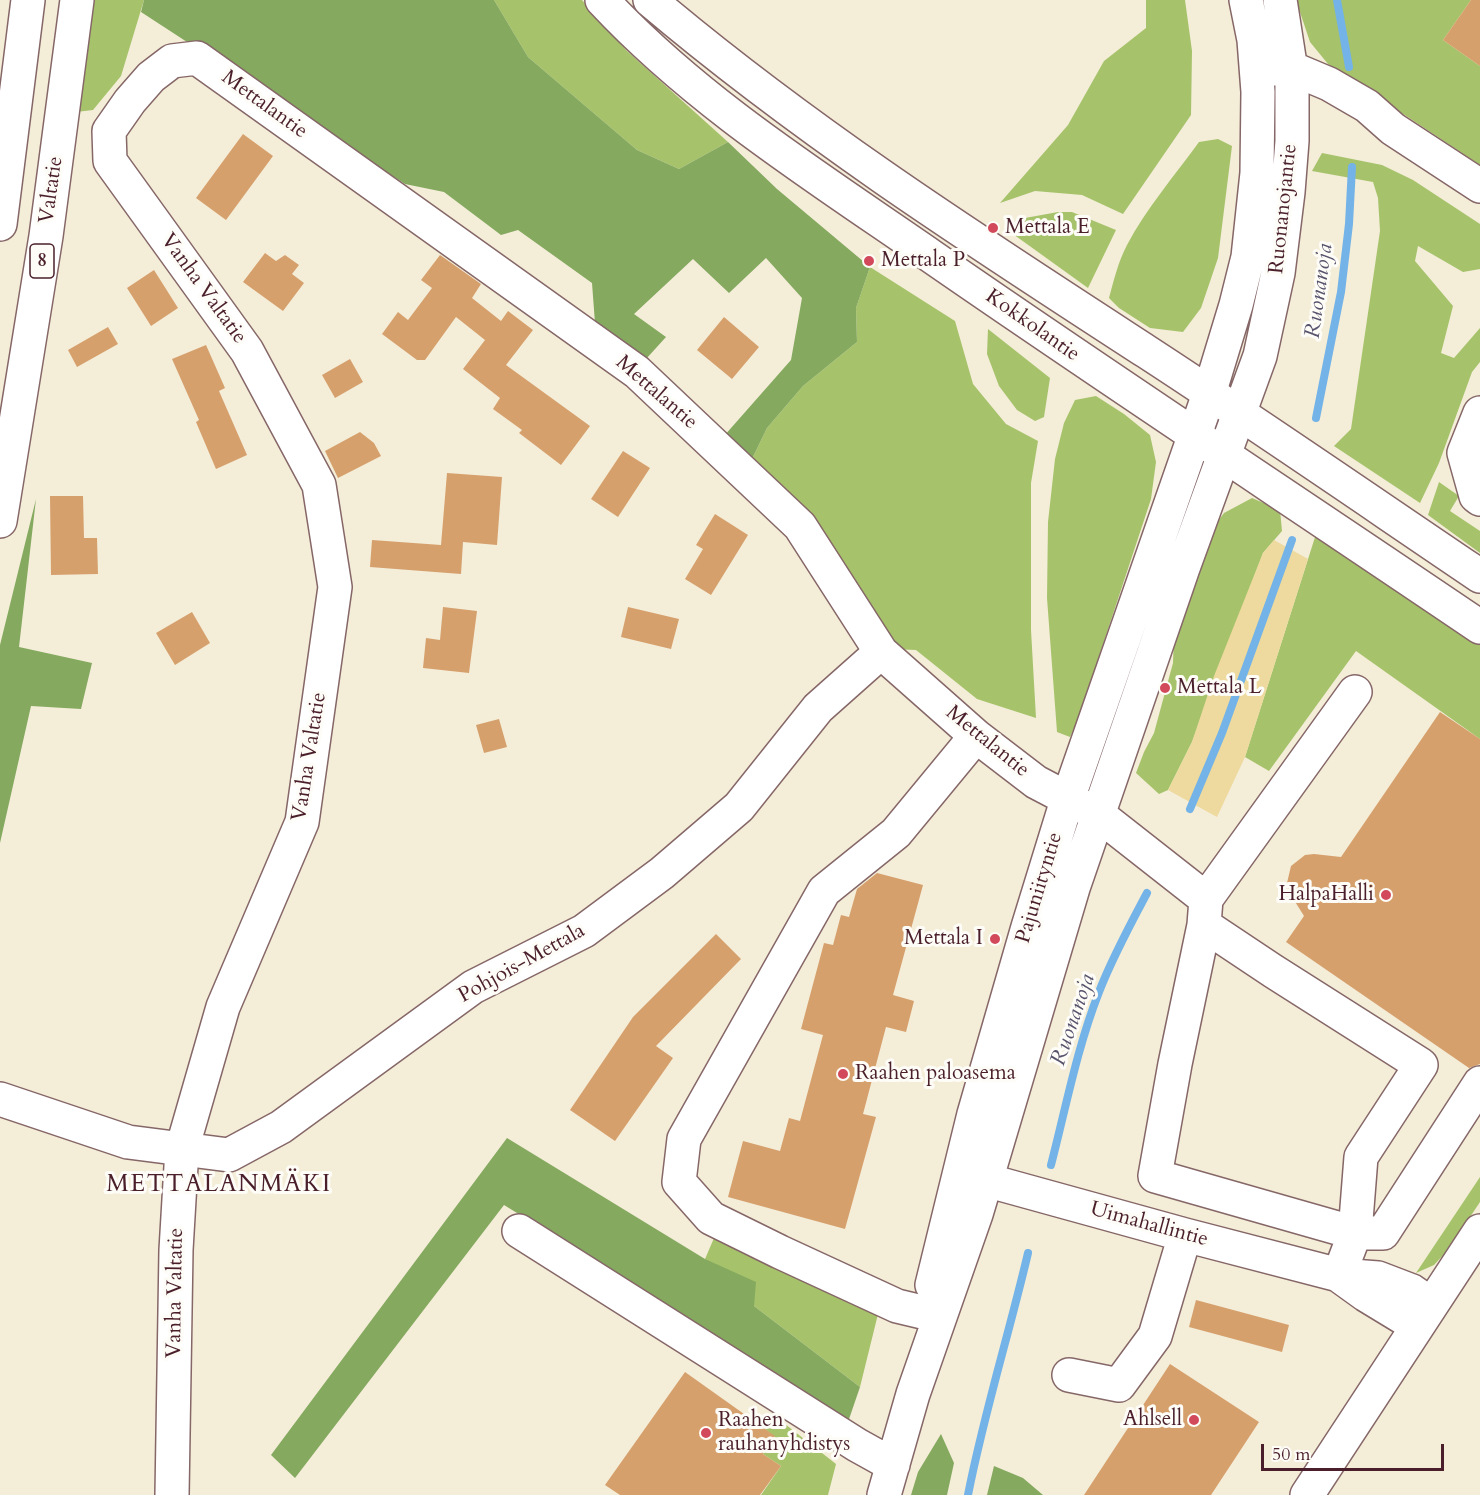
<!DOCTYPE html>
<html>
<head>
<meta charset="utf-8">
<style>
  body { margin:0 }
  #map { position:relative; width:1480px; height:1495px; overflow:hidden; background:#f4edd8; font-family:Cardo,serif }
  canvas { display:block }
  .scale { position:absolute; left:1261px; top:1444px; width:183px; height:27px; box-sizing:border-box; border:3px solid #4a1f2b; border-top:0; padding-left:8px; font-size:18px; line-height:21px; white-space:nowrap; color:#4a1f2b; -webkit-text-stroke:4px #fdfcf7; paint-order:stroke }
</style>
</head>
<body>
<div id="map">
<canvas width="1480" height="1495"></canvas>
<div class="scale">50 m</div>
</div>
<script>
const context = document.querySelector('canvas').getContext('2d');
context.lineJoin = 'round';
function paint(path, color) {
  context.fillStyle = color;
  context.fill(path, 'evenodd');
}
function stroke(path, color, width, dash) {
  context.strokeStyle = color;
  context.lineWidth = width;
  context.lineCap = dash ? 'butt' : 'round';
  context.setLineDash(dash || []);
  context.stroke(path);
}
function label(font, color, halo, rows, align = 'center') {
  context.font = font + ' Cardo,serif';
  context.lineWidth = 6;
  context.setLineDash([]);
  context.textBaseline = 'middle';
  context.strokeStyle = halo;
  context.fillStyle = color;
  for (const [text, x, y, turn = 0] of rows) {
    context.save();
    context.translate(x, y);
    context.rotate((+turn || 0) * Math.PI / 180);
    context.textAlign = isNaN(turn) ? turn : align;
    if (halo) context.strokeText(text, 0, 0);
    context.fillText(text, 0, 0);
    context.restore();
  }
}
paint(new Path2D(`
  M91,0H144L121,76L93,110L76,112Z
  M494,0H582L627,51L728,142L679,169L637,150L528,57Z
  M1146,0H1185L1192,51L1191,115L1123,214L1082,195L1035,191L1000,203L1068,125L1104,61L1146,28Z
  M1296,0H1471L1443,40L1480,66V165L1328,64L1310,42Z
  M1218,139L1232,146L1218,258L1201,308L1183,332L1150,328L1119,308L1109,298C1114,280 1118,262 1127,245C1146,209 1175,175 1199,142Z
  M1322,153L1382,165L1413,180L1480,224V269L1463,272L1418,246L1415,261L1453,306L1441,353L1454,358L1480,328V362L1472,372L1439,463L1420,503L1334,446L1351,429L1380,231L1378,198L1373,182L1312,171Z
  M1058,212H1072L1116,230L1088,288L1006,229L1025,218Z
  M870,267L955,321L973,384L1006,424L1038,441L1031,483V630L1036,718L977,699L916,650L891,649L751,461L767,428L803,386L857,342L856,308Z
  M988,329L1050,378L1044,417L1035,421L1017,410L999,386L987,354Z
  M1096,396L1124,414L1150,435L1156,462L1151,499L1078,720L1070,737L1057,732L1047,598L1048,522L1055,459L1064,423L1075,400Z
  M1439,482L1459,496L1450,511L1480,531V553L1428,515Z
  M1252,498L1280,510L1282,531L1263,553L1192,742L1168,790L1159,794L1136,773L1144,752L1154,733L1173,663L1174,634L1206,537L1224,513Z
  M1316,534L1480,642V739L1356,651L1269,771L1245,757Z
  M1480,1177V1202L1448,1250L1434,1265L1416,1273Z
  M714,1238L879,1310L860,1387L754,1306L705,1259Z
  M776,1417L836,1464L828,1495H761L781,1466L763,1454L775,1437L765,1429Z`), '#a6c36b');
paint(new Path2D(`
  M144,0H494L528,57L637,150L679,169L728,142L777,189L870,267L856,308L857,342L803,386L767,428L751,461L724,436L791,360L802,298L766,258L729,293L693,259L634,314L666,337L646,359L595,323L592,283L518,230L501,235L444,192L405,184L141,12Z
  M36,499L19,647L92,663L81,709L31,706L0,843V645Z
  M507,1138L705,1259L756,1282L754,1306L860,1387L848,1422L682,1314L504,1205L295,1478L271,1455Z
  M941,1434L954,1463L947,1495H911L918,1472Z
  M994,1466L1023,1478L1043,1495H987Z`), '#84a95f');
paint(new Path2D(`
  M1274,540L1308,559L1245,757L1217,817L1168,790L1192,742L1214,676L1263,553Z`), '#eeda9e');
stroke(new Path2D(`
  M1337,0L1349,67
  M1316,418L1341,292L1349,224L1352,167
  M1190,809L1222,733L1292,540
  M1051,1165C1066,1107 1077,1048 1099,992C1112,958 1130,925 1147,893
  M968,1495C984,1413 1009,1334 1028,1253`), '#73b3e7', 8);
paint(new Path2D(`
  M1471,0H1480V66L1443,40Z
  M243,134L273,156L226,220L196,198Z
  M265,253L276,261L285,255L299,265L292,274L304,283L283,311L243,282Z
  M440,255L481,284L472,298L501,321L508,311L533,330L506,365L590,426L561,465L519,433L522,430L493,409L500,398L463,369L485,340L456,317L425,360H417L382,334L398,312L408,320L432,288L421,280Z
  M154,270L178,308L151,326L127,288Z
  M724,317L759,347L732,379L697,350Z
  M108,327L118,344L77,367L68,350Z
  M206,345L225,388L219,391L247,455L216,469L196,422L199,420L172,359Z
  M350,359L363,382L335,398L322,375Z
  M360,432L374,443L381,456L338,478L325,451Z
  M623,451L650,468L618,517L591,499Z
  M447,473L502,477L497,545L463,542L461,574L370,567L372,540L441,545Z
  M50,496H83L84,538H97L98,574L51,575Z
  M715,514L748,535L711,595L685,579L703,549L696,545Z
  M443,607L477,611L469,673L423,668L426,638L440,640Z
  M628,607L679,619L671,649L621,637Z
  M192,612L210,643L175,665L156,633Z
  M1440,712L1480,739V1064L1469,1068L1286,942L1304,916L1289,892L1287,883L1291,866L1305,855L1314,854L1341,857Z
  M499,719L507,747L484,753L476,725Z
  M877,873L923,885L893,995L914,1001L906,1032L886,1027L863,1114L876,1117L845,1229L728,1197L743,1141L780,1151L789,1118L800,1121L823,1035L801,1029L824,943L833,945L841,915L849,917L857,889Z
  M716,934L741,959L656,1046L673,1058L615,1141L570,1110L633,1017Z
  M1196,1300L1289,1325L1282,1352L1189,1327Z
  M1170,1364L1259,1422L1211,1495H1084Z
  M685,1372L775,1436L763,1454L781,1466L760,1495H620L605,1485Z`), '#d6a06d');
const minor = new Path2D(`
  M1274,69L1291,68L1329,84L1367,106L1393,129L1480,186
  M1480,413L1464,453L1476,496L1480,499
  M1204,925L1175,1064L1155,1176L1355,1233H1383L1480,1083
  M0,1099L128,1142L229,1155L281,1127L473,987L584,931L662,873L739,807L818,708L881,652
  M964,1174L1185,1235L1339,1275L1378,1278L1412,1291L1431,1304
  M519,1231L857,1445L893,1465
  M1339,1275L1355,1233L1361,1157L1421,1065L1273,971L1204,925L1206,899L1355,692
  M1341,1277L1366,1295L1417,1326
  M932,1285L974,1114L1028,927L1064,810L1209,394L1236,305L1248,257L1257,173L1258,92L1254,40L1246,0
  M939,1316L897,1306L780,1252L711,1218L679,1182L684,1139L824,891L896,833L976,736
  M1069,1375L1119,1385L1155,1336L1185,1235
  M172,1495L176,1250L182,1149L223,1007L302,822L335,587L319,485L247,351L110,161L109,131L130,101L151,77L172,61L197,58L637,372L800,526L881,652L976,736L1036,782L1099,815L1206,899
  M884,1495L913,1394L976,1214L1073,888L1183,568L1260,356L1278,273L1288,192L1292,141V77L1280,0
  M1307,1495L1480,1231`);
const major = new Path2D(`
  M602,0C697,102 817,177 931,256C1113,382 1297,503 1480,627
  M650,0C806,132 976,241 1147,352C1259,425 1369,501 1480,576`);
const highway = new Path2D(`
  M0,224L28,0
  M0,521L46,236L77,0`);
stroke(minor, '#866768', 36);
stroke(major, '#866768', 36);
stroke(highway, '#866768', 36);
stroke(minor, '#fff', 33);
stroke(major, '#fff', 33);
stroke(highway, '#fff', 33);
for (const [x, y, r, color] of [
  [993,228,6,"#d1495b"],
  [869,261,6,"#d1495b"],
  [1165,688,6,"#d1495b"],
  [1386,895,6,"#d1495b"],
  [995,939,6,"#d1495b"],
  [843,1074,6,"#d1495b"],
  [1194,1420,6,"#d1495b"],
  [706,1433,6,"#d1495b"]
]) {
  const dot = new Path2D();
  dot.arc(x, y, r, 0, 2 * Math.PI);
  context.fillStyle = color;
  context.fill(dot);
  stroke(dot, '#fdfcf7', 2);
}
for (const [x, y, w] of [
  [42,261,24]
]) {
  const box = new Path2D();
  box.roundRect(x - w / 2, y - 17, w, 34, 4.5);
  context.fillStyle = '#fdfcf7';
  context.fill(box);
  stroke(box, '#4a1f2b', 1.5);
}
label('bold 20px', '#4a1f2b', null, [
  ["8",42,261]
]);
label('21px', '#4a1f2b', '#fdfcf7', [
  ["Mettalantie",264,105,36],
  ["Valtatie",52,190,-82],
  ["Ruonanojantie",1284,209,-84],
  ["Vanha Valtatie",203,289,54],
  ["Kokkolantie",1032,326,35],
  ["Mettalantie",656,393,41],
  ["Mettalantie",987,742,39],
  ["Vanha Valtatie",310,757,-81],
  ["Pajuniityntie",1040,888,-73],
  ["Pohjois-Mettala",522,964,-29],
  ["Uimahallintie",1149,1225,15],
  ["Vanha Valtatie",176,1293,-89]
]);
label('21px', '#4a1f2b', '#fdfcf7', [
  ["Mettala E",1005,228],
  ["Mettala P",881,261],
  ["Mettala L",1177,688],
  ["HalpaHalli",1374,895,"right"],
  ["Mettala I",983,939,"right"],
  ["Raahen paloasema",855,1074],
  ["Ahlsell",1182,1420,"right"],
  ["Raahen",718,1421],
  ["rauhanyhdistys",718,1445]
], 'left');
label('italic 22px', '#58536d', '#fdfcf7', [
  ["Ruonanoja",1320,291,-82],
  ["Ruonanoja",1074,1020,-71]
]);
context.letterSpacing = '1.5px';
label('24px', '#4a1f2b', '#fdfcf7', [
  ["METTALANMÄKI",219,1185]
]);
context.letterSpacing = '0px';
</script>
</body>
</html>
